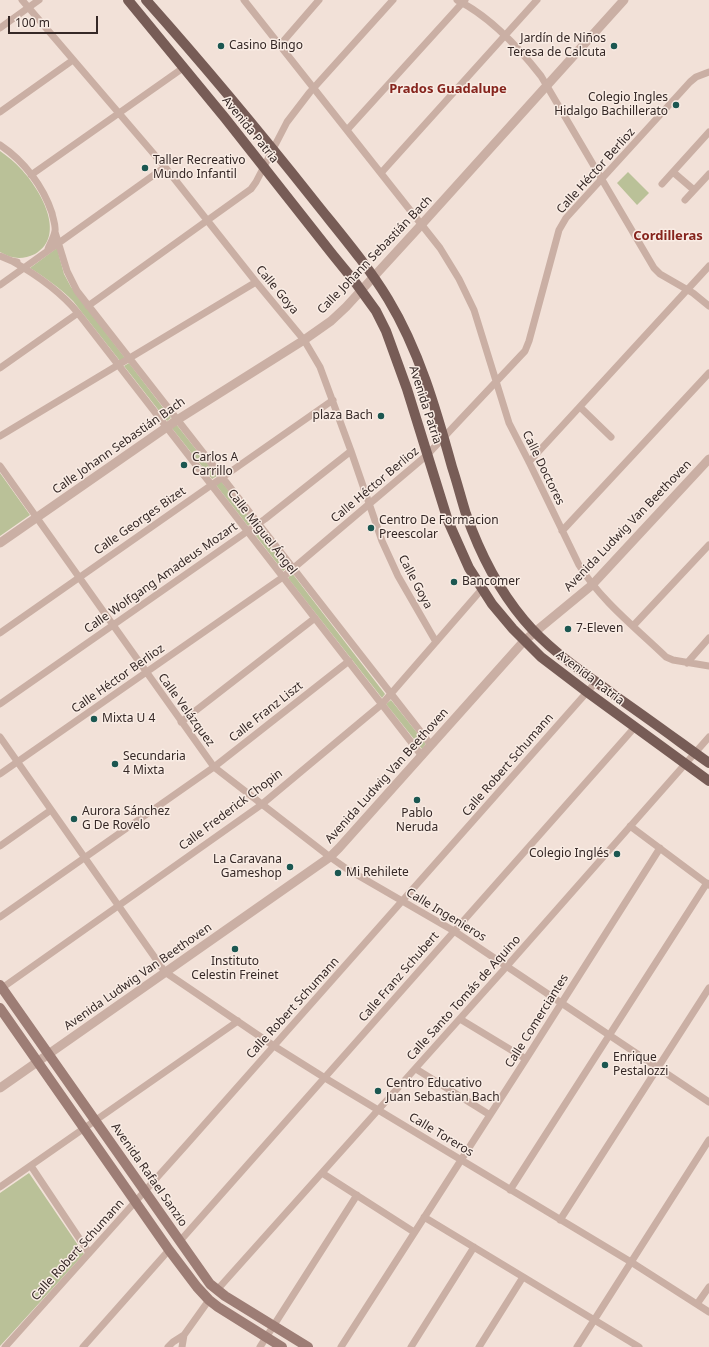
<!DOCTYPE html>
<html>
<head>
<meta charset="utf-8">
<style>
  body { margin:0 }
  #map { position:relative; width:709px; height:1347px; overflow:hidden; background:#f2e1d8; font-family:"Noto Sans",sans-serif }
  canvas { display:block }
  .scale { position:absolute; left:8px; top:16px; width:90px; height:18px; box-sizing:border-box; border:2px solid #352826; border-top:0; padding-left:5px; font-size:12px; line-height:14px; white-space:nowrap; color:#352826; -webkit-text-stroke:3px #f9ece4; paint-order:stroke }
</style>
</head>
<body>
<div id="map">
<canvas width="709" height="1347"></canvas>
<div class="scale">100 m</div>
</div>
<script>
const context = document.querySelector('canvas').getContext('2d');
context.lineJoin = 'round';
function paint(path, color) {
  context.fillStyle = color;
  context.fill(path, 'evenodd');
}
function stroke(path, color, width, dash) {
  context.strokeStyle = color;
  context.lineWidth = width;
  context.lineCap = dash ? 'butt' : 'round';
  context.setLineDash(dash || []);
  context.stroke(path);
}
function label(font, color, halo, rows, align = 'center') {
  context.font = font + ' "Noto Sans",sans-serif';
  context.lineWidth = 3;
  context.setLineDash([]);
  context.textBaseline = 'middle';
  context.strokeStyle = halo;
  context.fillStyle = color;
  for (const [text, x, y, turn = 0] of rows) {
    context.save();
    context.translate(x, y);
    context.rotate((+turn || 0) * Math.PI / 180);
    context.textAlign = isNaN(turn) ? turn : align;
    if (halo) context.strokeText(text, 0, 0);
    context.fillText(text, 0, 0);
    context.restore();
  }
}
paint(new Path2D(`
  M0,151C7,156 15,162 21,169C39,188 68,235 35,254C22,260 12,259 0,252Z
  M628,172L649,193L637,205L617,183Z
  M57,248L64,274L71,287L125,358L120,361L73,301C60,288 46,278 30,268Z
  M129,363L171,418L167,421L124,366Z
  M176,424L217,476L212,479L171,427Z
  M0,473L30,515L0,536Z
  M221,481L253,521L248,526L216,485Z
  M257,529L287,568L283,571L253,532Z
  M292,573L385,694L382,698L288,578Z
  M391,700L426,744L422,749L386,704Z
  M29,1173L84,1254L0,1346V1193Z`), '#bac198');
stroke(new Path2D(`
  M22,0L165,167L256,282L304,340L320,367L351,451L382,541L398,576L436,642
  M244,0L440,248L459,279L474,310L509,423L529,462L579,565C601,601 636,628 666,657L673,660L709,666
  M457,0C489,16 520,49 541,76L654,268L660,274L693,293L709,306
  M0,28L39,0
  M280,45L319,0
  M0,112L73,60
  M347,130L465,0
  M0,145C24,161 43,186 52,213C53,219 56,226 55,231C54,237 50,244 48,249
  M673,172L694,190
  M381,173L537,0
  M31,175L183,68
  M662,184L709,132
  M685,200L709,174
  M55,232L67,271L77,291L431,745
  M0,256L12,261L17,262
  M12,261C37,275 60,291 78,313L422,756
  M0,285L165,167
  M88,306L251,189L256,182L287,122L310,92L393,0
  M0,368L78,313
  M580,407L611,437
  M0,436L256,282
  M529,462L709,266
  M0,466L214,767L330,857L347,869L454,931L709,1102
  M562,531L709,373
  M633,626L709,545
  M0,633L333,400
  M687,663L709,638
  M0,704L265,519L351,451
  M181,722L315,618
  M0,737L165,972L274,1046L325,1078L631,1262L709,1312
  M0,774L283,577L427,455L525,351L529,341L559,230L566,218L690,82L696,77L709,72
  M630,826L709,885
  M0,846L51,810
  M0,917L214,767L349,661
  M2,988L261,805L382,704L482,589
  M460,1019L526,1059
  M416,1069L490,1115
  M31,1166L89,1253
  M322,1173L414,1232
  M0,1187L238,1021
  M510,1190L707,883
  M424,1217L639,1347
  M560,1220L709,988
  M180,1241L635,727
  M217,1290L507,966L709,737
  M697,1304L709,1287
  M5,1347L187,1144L596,682
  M83,1347L169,1250
  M168,1347L173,1342L184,1335L209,1300
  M182,1347L184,1335
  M260,1347L357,1195
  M341,1347L526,1059L660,848
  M411,1347L474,1247
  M479,1347L523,1277
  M577,1347L709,1140`), '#caafa4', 7);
stroke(new Path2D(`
  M0,543L177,420L304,340L331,321L346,307L422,224L624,0
  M0,1088L330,857L339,848L524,641L592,585L709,459`), '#caafa4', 9);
stroke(new Path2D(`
  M0,985L210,1284L225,1296L308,1347
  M0,1008L169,1250L197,1287L209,1300L218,1307L282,1347`), '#9d7d75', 10);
stroke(new Path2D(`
  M128,0L225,118L333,255L355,282L376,311L386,331L407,389L448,521L469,568L492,604L513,629L541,657L587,692L709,781
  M146,0C203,64 258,130 312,198C338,231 366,263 388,299C419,350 436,409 452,467C457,482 461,498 466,514C479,551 498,589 524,620C549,650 583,672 614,695C646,717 677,740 709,763`), '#775c56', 10);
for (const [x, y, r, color] of [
  [221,46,4,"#1b5751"],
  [614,46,4,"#1b5751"],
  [676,105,4,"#1b5751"],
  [145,168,4,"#1b5751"],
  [381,416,4,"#1b5751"],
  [184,465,4,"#1b5751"],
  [371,528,4,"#1b5751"],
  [454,582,4,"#1b5751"],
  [568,629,4,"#1b5751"],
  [94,719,4,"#1b5751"],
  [115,764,4,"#1b5751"],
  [417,800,4,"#1b5751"],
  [74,819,4,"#1b5751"],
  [617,854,4,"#1b5751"],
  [290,867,4,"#1b5751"],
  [338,873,4,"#1b5751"],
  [235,949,4,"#1b5751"],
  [605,1065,4,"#1b5751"],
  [378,1091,4,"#1b5751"]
]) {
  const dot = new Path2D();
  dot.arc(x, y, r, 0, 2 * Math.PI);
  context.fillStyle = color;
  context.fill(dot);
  stroke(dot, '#f9ece4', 1.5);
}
label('12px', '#352826', '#f9ece4', [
  ["Jardín de Niños",606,39,"right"],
  ["Teresa de Calcuta",606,53,"right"],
  ["Casino Bingo",229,46],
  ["Colegio Ingles",668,98,"right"],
  ["Hidalgo Bachillerato",668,112,"right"],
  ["Taller Recreativo",153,161],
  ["Mundo Infantil",153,175],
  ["plaza Bach",373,416,"right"],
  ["Carlos A",192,458],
  ["Carrillo",192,472],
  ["Centro De Formacion",379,521],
  ["Preescolar",379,535],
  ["Bancomer",462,582],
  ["7-Eleven",576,629],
  ["Mixta U 4",102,719],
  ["Secundaria",123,757],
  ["4 Mixta",123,771],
  ["Aurora Sánchez",82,812],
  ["G De Rovelo",82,826],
  ["Pablo",417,814,"center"],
  ["Neruda",417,828,"center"],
  ["Colegio Inglés",609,854,"right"],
  ["La Caravana",282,860,"right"],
  ["Gameshop",282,874,"right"],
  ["Mi Rehilete",346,873],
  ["Instituto",235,962,"center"],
  ["Celestin Freinet",235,976,"center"],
  ["Enrique",613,1058],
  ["Pestalozzi",613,1072],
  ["Centro Educativo",386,1084],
  ["Juan Sebastian Bach",386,1098]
], 'left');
label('12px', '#352826', '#f9ece4', [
  ["Avenida Patria",250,130,51],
  ["Calle Héctor Berlioz",596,171,-48],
  ["Calle Johann Sebastián Bach",375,255,-46],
  ["Calle Goya",277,290,50],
  ["Avenida Patria",425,405,72],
  ["Calle Johann Sebastián Bach",119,446,-35],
  ["Calle Doctores",543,468,64],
  ["Calle Héctor Berlioz",375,485,-40],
  ["Calle Georges Bizet",140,521,-35],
  ["Avenida Ludwig Van Beethoven",628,526,-46],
  ["Calle Miguel Ángel",262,532,52],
  ["Calle Wolfgang Amadeus Mozart",161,578,-35],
  ["Calle Goya",415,582,62],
  ["Avenida Patria",590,678,37],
  ["Calle Héctor Berlioz",118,679,-35],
  ["Calle Velázquez",186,710,54],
  ["Calle Franz Liszt",266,712,-38],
  ["Calle Robert Schumann",508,765,-49],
  ["Avenida Ludwig Van Beethoven",387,776,-48],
  ["Calle Frederick Chopin",231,810,-37],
  ["Calle Ingenieros",446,915,31],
  ["Avenida Ludwig Van Beethoven",138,977,-35],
  ["Calle Franz Schubert",399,977,-49],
  ["Calle Santo Tomás de Aquino",464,998,-48],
  ["Calle Robert Schumann",293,1008,-48],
  ["Calle Comerciantes",537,1021,-58],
  ["Calle Toreros",441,1135,31],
  ["Avenida Rafael Sanzio",149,1175,55],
  ["Calle Robert Schumann",78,1250,-48]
]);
label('bold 13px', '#86241d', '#f9ece4', [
  ["Prados Guadalupe",448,89],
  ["Cordilleras",668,236]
]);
</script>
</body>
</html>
